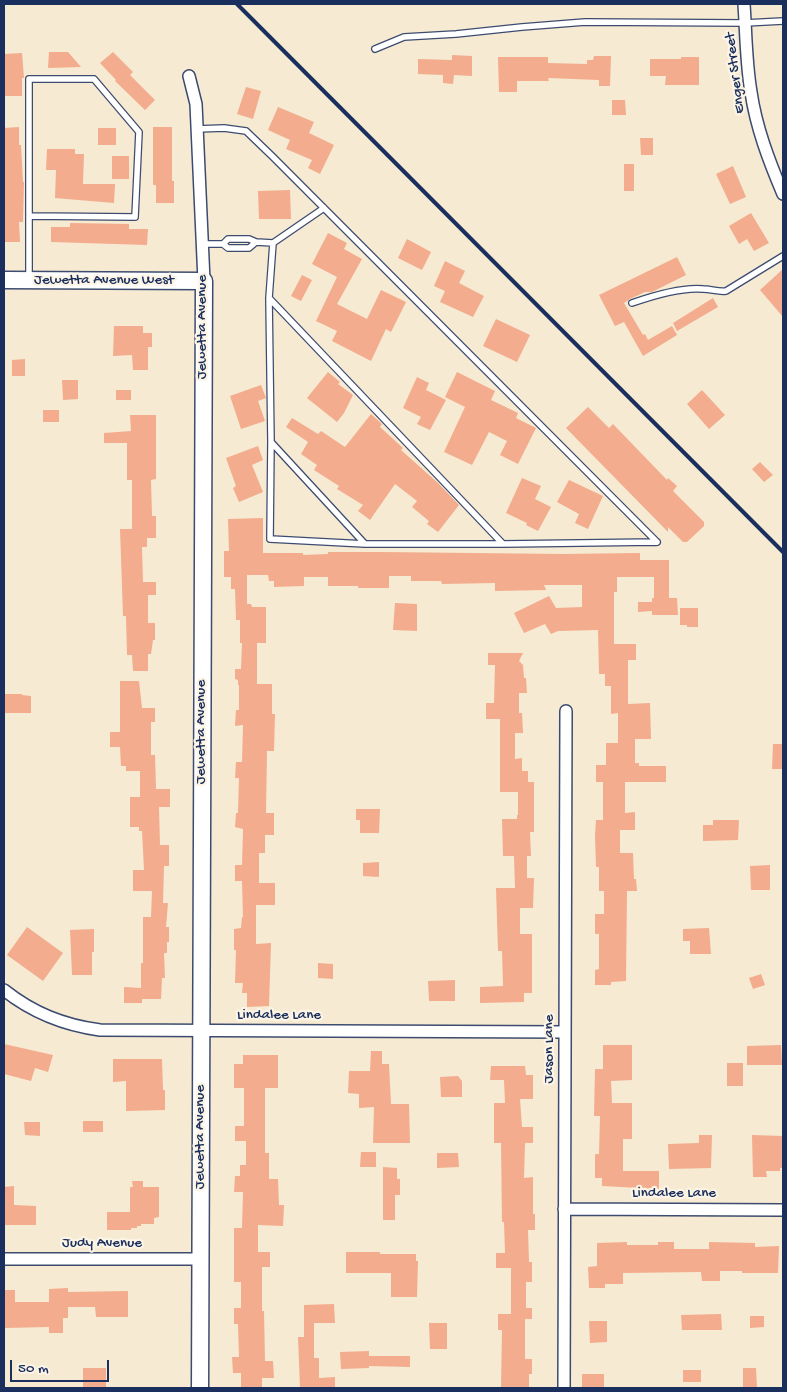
<!DOCTYPE html>
<html>
<head>
<meta charset="utf-8">
<style>
  body { margin:0 }
  #map { position:relative; width:787px; height:1392px; overflow:hidden; background:#f6ead2; font-family:"Gochi Hand",sans-serif }
  canvas { display:block }
  .frame { position:absolute; inset:0; border:5px solid #1b2f5e; pointer-events:none }
  .scale { position:absolute; left:10px; top:1360px; width:99px; height:22px; box-sizing:border-box; border:2px solid #1b2f5e; border-top:0; padding-left:6px; font-size:15px; line-height:18px; white-space:nowrap; color:#1b2f5e; -webkit-text-stroke:4px #fcf5e5; paint-order:stroke }
</style>
</head>
<body>
<div id="map">
<canvas width="787" height="1392"></canvas>
<div class="frame"></div>
<div class="scale">50 m</div>
</div>
<script>
const context = document.querySelector('canvas').getContext('2d');
context.lineJoin = 'round';
function paint(path, color) {
  context.fillStyle = color;
  context.fill(path, 'evenodd');
}
function stroke(path, color, width, dash) {
  context.strokeStyle = color;
  context.lineWidth = width;
  context.lineCap = dash ? 'butt' : 'round';
  context.setLineDash(dash || []);
  context.stroke(path);
}
function label(font, color, halo, rows, align = 'center') {
  context.font = font + ' "Gochi Hand",sans-serif';
  context.lineWidth = 4.5;
  context.setLineDash([]);
  context.textBaseline = 'middle';
  context.strokeStyle = halo;
  context.fillStyle = color;
  for (const [text, x, y, turn = 0] of rows) {
    context.save();
    context.translate(x, y);
    context.rotate((+turn || 0) * Math.PI / 180);
    context.textAlign = isNaN(turn) ? turn : align;
    if (halo) context.strokeText(text, 0, 0);
    context.fillText(text, 0, 0);
    context.restore();
  }
}
paint(new Path2D(`
  M49,52H68L81,67L48,68Z
  M113,52L133,72L130,75L155,100L145,110L115,81L116,80L100,63Z
  M22,53L24,78H22V96H4V54Z
  M452,55L472,56V76L454,75L453,84L443,83V75L418,74V59L452,60Z
  M594,56H611L610,86H599V80L548,78L549,81H517V92H499L498,57H548V63L587,64V60H593Z
  M681,57H699V85H665L666,76H650V59H681Z
  M246,87L261,91L253,119L237,114Z
  M612,100H625L626,115H612Z
  M278,107L314,122L309,133L334,145L320,174L308,168L312,160L286,149L290,140L268,130Z
  M19,127V145H21L23,182H24L23,222H19L20,242H4V128Z
  M153,127H172V181H174V203H156V185H153Z
  M98,128H116V145H98Z
  M640,138H653V155H641Z
  M47,149H75V154H84L83,184H115L114,203L55,198L56,170H46Z
  M112,156H129V179H112Z
  M624,164H634V191H624Z
  M733,166L746,197L730,204L716,174Z
  M290,190L291,219H259L258,191Z
  M751,213L769,243L754,251L747,239L739,244L729,226Z
  M70,223L129,224V229H148L147,245L51,242V227H70Z
  M328,233L347,243L344,249L362,259L337,304L367,319L381,290L406,302L391,332L386,329L371,361L332,341L337,331L316,321L337,277L312,264Z
  M407,239L431,252L422,270L398,258Z
  M677,257L686,275L652,292H645L630,299L624,303L643,335L645,334L648,340L672,326L677,335L643,356L624,322L615,326L599,295Z
  M445,261L465,271L459,283L484,296L473,317L440,302L445,291L434,286Z
  M783,269V317L760,290Z
  M302,275L312,280L301,301L291,296Z
  M713,298L718,307L677,331L673,323Z
  M496,319L530,335L517,362L483,346Z
  M114,326H143V333H152V347H148V370H133L132,355L113,356Z
  M25,359V376H12V360Z
  M328,372L340,382L338,384L353,395L344,413L337,422L307,398Z
  M457,372L495,391L491,400L518,413L516,418L536,428L518,464L500,455L507,441L489,432L472,465L444,452L465,407L445,397Z
  M417,377L429,383L426,390L446,400L430,430L417,424L421,417L403,408Z
  M62,380H78V399L63,400Z
  M261,385L266,398L258,401L265,421L241,429L230,396Z
  M116,390H131V400H116Z
  M702,390L725,415L709,429L687,404Z
  M588,407L609,428L613,424L667,480L668,478L677,486L673,491L704,522V526L687,542H683L668,527V532L566,428Z
  M43,410H59V422H43Z
  M371,414L382,424L380,427L403,448L401,450L438,483L459,505L438,532L427,524L429,521L412,507L417,501L395,484L370,520L358,511L363,505L337,489L339,486L314,470L317,465L301,454L308,442L286,427L292,418L318,434L321,431L345,447Z
  M130,415H156V479L151,480L152,516H156V538H147V547H142L143,582H156V595H148V623H155V640H153L151,654H148V671H133L132,655H127L126,616H123L120,529H132V480H127V443H104V433L131,431Z
  M258,446L263,460L252,465L263,492L239,502L233,488L236,486L226,458Z
  M760,462L773,475L764,482L752,469Z
  M522,478L541,486L535,499L551,507L538,531L526,525L527,523L506,513Z
  M569,480L603,496L588,529L575,523L579,514L557,502Z
  M263,518V553H303V555L328,554V552H382L562,554L640,553V560H669V598H677L678,615H652V611L638,612V602H652V598H654V577H617V592H614V644H636V660H628V704L650,703L651,739H635V763H639V766H666V782H625V813L635,812V830H620V853H633L634,879H636L637,891H627L626,981L611,982V985H595V970L599,969V934H595V914H604V891H599V867H596L595,835L596,820H603V782H596V765H606V743H618V713L611,714V686H605V674H599L598,630L558,631L551,634L545,624L524,633L514,613L549,596L556,608L582,607V585H544L546,590L495,591V583L442,584L441,581H411V576H389V588H358V586H328V577H304V586L274,587V581H269L268,575H247V604H251L252,607H266V643H257V684H272V714H275L274,751H267L266,813H274V835H265V853H259V883H275V905H256V944L271,943L269,1006L247,1007V993H242L243,983H235L236,950H234V929L241,928L242,917H243L242,881H235V865H242L243,829L235,827L236,813H238L239,778H235L236,762H242L243,725L235,726L236,710H239V685H238V680L235,679V669H241L242,643H240V620H236L235,589H231V577H224V551H229L228,519Z
  M395,603L417,604V631L393,630Z
  M680,608H698V627H687V625H680Z
  M488,653H523L519,661L523,665L524,678H526L527,693H519V713H522L523,733H515V759L522,758V771H528V782H534V832H530L531,856H527V878H534L533,908H520V934H532V993H524V1002L480,1003V987L503,986L502,951H498L496,888H515L514,856H503L502,819H517V815H518V792H500V719H486V703H494L495,665H488Z
  M120,681H139L142,708H155V722H151V755H155L156,789H170V807H159L160,845H169V866H164L163,903H168L166,927H169V942H167V953H164L165,978H162L161,999H142V1003H124V987L141,988V963H143V917H151L152,891H133V870H144L142,831H139V827H130V797H140V771H126V766H121L120,747H110V732H120Z
  M4,694H22V695L31,696V713H4Z
  M773,744H783V769H772Z
  M356,809H380L379,833H360V820H356Z
  M713,820H739L738,840L703,841V825H713Z
  M379,862V877L363,876V863Z
  M770,865V890H751L750,866Z
  M27,927L63,953L43,981L7,955Z
  M709,928L711,954H690V941H683V929Z
  M94,929V952H92V975H72L70,930Z
  M318,963L333,964V979L318,978Z
  M761,974L765,985L753,989L749,978Z
  M455,980V1001H429L428,981Z
  M4,1044L53,1055L48,1072L35,1068L31,1081L4,1074Z
  M603,1045H632V1080L611,1081L612,1103H632V1139H623V1171H659V1189L602,1186V1178H595V1154H599L600,1116H594L595,1069H603Z
  M781,1045L782,1065H747V1046Z
  M371,1051H382V1064H389L391,1104H409L410,1143H373L374,1107L359,1108V1094L348,1093L349,1071H370Z
  M243,1055H278V1088H265V1153H269V1179H278L279,1205H284L283,1226L258,1225V1252H270V1267H262V1311H264L265,1361H273L274,1378H262V1388H241V1373H233L232,1357H239L238,1324H234V1308H241V1282H234V1228H242L243,1192H234L235,1176H240V1165H246V1141H235V1126H244V1088H234V1064H243Z
  M113,1059H162L163,1090H165V1110L126,1111V1081L113,1082Z
  M727,1063H743V1086H727Z
  M491,1066H525L526,1075H533V1099H520L522,1127H533V1143H525L524,1178L533,1177V1214H535V1230H528L529,1262H532V1282H526V1308H532V1319H525V1359H532V1374H529V1388H501L502,1330H498V1314H511V1268H496V1253H505L504,1222H502L501,1143H494V1103H505L504,1080H490Z
  M458,1076L462,1081V1097H441L440,1077Z
  M83,1121H103V1132H83Z
  M24,1122H40V1136L25,1135Z
  M699,1135H712L711,1168L669,1169L668,1144L699,1143Z
  M752,1135L783,1136V1168H780V1171H766L767,1177H753Z
  M361,1152H376V1167H360Z
  M437,1153H458L459,1167L437,1168Z
  M383,1167L397,1168V1179H400V1195H395V1220H383Z
  M132,1181H143V1187H159V1217L154,1218V1224H141V1226H137V1228H131V1230H107V1212H130V1187H133Z
  M14,1186V1205L36,1206V1225H4V1187Z
  M627,1242V1245H658V1242H674V1249H709V1242L755,1243V1247L779,1246L778,1273H742V1271H720V1281H702L701,1272L623,1273V1284H605V1288H589L588,1267L597,1266V1243Z
  M346,1252H380V1254H416V1261H418L417,1297H391V1273H346Z
  M68,1288V1292L128,1291V1317H96L95,1307H68V1318H63V1333H49V1327L4,1328V1290H15V1302H49V1289Z
  M334,1304L335,1323H314V1358H319V1378L335,1377V1388H300L298,1337H304V1305Z
  M721,1314L722,1330H682L681,1315Z
  M750,1316H764V1327L750,1328Z
  M589,1321H607V1342L590,1343Z
  M429,1323H447V1349H430Z
  M369,1351V1356H410V1367L369,1366V1368L341,1369L340,1352Z
  M83,1368H106V1388H83Z
  M743,1368H756L757,1388H743Z
  M683,1370H701V1382H683Z
  M582,1374H604V1388H582Z`), '#f3ac8d');
const lane = new Path2D(`
  M375,49L404,37L456,34L522,27L585,22L745,23L783,21
  M197,129L224,128L246,131L272,156L657,542
  M324,208L273,243L269,298L503,544L657,542
  M29,216L135,217L139,132L94,79H29V278
  M256,242L273,243
  M202,244H223L228,248H249L256,242L249,239H228L223,244
  M269,298L271,442L365,544H503
  M632,303C652,296 682,287 703,289C711,289 718,292 726,291L783,256
  M271,442L270,539L365,544`);
const street = new Path2D(`
  M744,4C746,33 746,63 751,92C756,127 769,161 783,194
  M189,76L196,104L204,281
  M4,990C33,1013 63,1025 100,1030L565,1032
  M564,1209L783,1210
  M4,1259H201
  M564,1388L566,711`);
const secondary = new Path2D(`
  M4,280L204,281L200,1388`);
stroke(lane, '#3c4b6f', 8);
stroke(street, '#3c4b6f', 14);
stroke(secondary, '#3c4b6f', 19);
stroke(lane, '#fff', 5.5);
stroke(street, '#fff', 11);
stroke(secondary, '#fff', 16);
stroke(new Path2D(`
  M237,4L783,552`), '#1b2f5e', 4);
label('15px', '#1b2f5e', '#fcf5e5', [
  ["Enger Street",736,73,-97],
  ["Jewetta Avenue West",104,281],
  ["Jewetta Avenue",203,327,-90],
  ["Jewetta Avenue",202,732,-90],
  ["Lindalee Lane",279,1016],
  ["Jason Lane",550,1049,-90],
  ["Jewetta Avenue",201,1137,-90],
  ["Lindalee Lane",674,1194],
  ["Judy Avenue",102,1244]
]);
</script>
</body>
</html>
